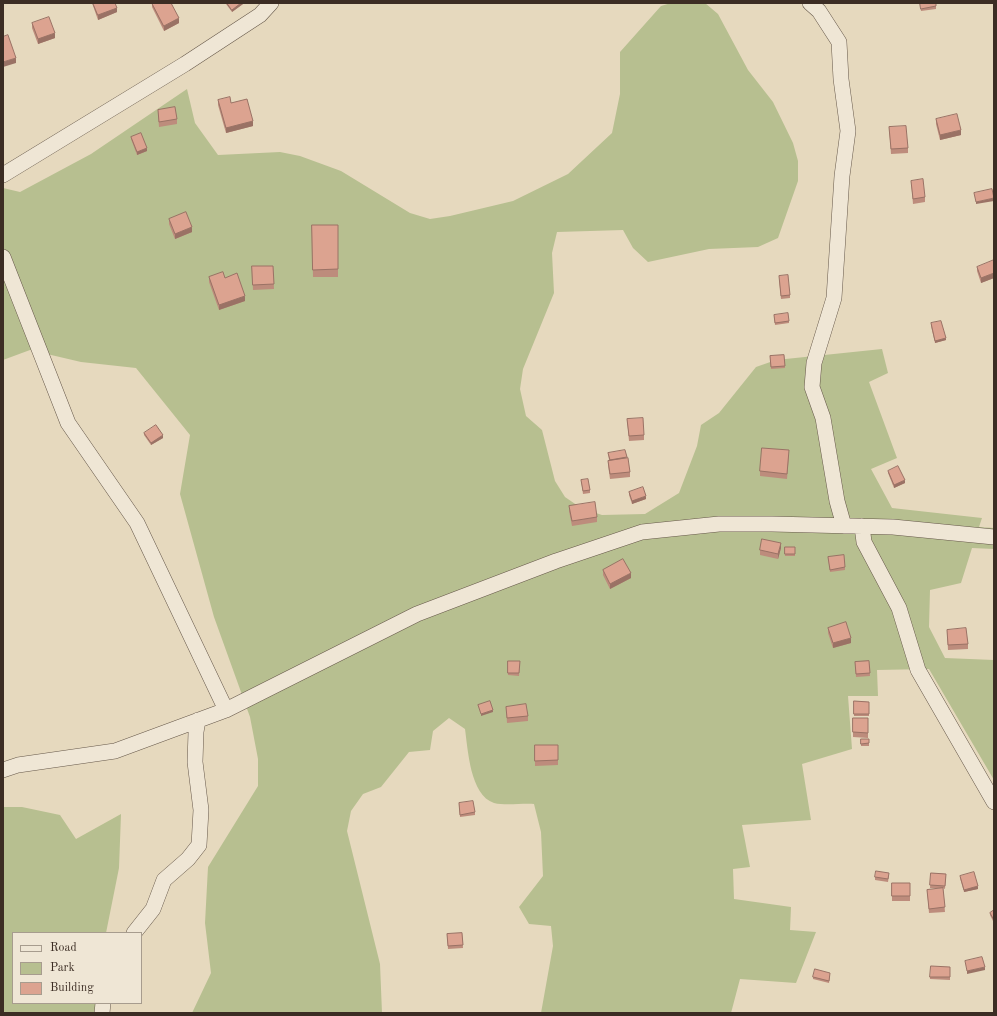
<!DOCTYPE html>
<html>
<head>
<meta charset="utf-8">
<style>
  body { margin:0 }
  #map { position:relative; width:997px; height:1016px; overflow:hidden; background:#e6d9be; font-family:"Old Standard TT",serif }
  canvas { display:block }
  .frame { position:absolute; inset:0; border:4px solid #3c2d24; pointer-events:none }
  .legend { position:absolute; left:12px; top:932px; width:130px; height:72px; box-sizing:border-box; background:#efe6d5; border:1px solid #a79c8e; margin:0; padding:5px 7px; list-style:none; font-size:12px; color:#3c2d24 }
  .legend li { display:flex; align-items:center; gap:8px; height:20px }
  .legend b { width:20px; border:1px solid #a79c8e }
</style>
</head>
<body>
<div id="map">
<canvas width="997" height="1016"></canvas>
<div class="frame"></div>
<ul class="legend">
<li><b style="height:5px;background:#efe6d5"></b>Road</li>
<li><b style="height:11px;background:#b7bf90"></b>Park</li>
<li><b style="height:11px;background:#dca390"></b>Building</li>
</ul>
</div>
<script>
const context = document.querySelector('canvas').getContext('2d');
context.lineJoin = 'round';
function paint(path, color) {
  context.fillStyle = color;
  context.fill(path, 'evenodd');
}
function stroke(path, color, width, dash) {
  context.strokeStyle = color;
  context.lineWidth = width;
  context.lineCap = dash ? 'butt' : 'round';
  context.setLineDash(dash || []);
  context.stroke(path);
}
paint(new Path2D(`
  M671,3H705L718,14L748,70L773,102L793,143L798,161V181L778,238L758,247L709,249L648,262L633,248L623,230L557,232L552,253L554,293L523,369L520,389L526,416L542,430L555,481L565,497L581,508L602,515L645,514L679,493L697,446L701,425L719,413L756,367L776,360L882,349L888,373L869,382L897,458L871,469L892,508L982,518L979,527L994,528V549L972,548L961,583L930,590L929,627L945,658L994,660V780L929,669L877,670L878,696H848L852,749L802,764L811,820L742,825L750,867L733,869L734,899L791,907L790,930L816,932L796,983L740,979L731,1013H541L553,946L551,926L529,924L519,907L543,876L541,832L534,804C522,803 506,806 494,803C470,795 468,750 465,729L449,718L433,731L430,750L409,752L381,787L363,794L351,811L347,831L380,964L382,1013H192L211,973L205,923L208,867L258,786V759L250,717L214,617L180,494L190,435L136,368L81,362L30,350L3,360V188L20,192L91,154L187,89L195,123L218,155L280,152L300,156L341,171L410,213L430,219L450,216L513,201L568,174L612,133L620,94V52L661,6Z
  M3,807H22L60,815L76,839L121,814L119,868L106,933H13V1003H99L98,1013H3Z`), '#b7bf90');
const minor = new Path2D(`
  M810,3L819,11L839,42L841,79L848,131L842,176L834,298L814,363L812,387L823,418L837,501L844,526
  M3,175L185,64L260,15L271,3
  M3,257L68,423L137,523L226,710
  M862,526L864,542L899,608L918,670L994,802
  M3,770L18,765L115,751L226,710L417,614L556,561L642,532L719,524H772L893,527L994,537
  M134,933L153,909L164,880L188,859L199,845L201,810L195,762L196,732L198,720
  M102,1013L103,1003`);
stroke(minor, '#66584a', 16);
stroke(minor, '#efe6d5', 15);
paint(new Path2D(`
  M92,3H115L117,12L98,20Z
  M152,3H171L179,23L164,31L152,7Z
  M226,3H243V4L232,12L226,4Z
  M920,3H936V9L921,11Z
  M32,23L55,38L38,44L32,28Z
  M218,100L231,103L253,126L226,133L218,105Z
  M158,110L177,119V124L159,127L158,115Z
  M936,119L961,135L940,140L936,124Z
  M889,127L908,148V153L891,154Z
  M131,137L147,151L137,155L131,139Z
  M911,181L925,197V202L913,204Z
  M169,219L192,232L175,239L169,224Z
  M312,225H338V277H313Z
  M252,266H273L274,289L253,290Z
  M977,267L994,278L981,283L977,271Z
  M209,277L225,278L245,301L219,310L209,282Z
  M779,279L790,295V298L781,299Z
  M774,315L789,321V323L775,325Z
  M931,323L946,340L935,343L931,326Z
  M784,355L785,368L771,369L770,356Z
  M627,419L644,435V440L629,441Z
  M144,433L163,438L151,445L144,435Z
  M608,453L627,458L630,472V477L610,479L608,465V461L609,460Z
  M789,455L787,479L760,476V471Z
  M888,471L905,483L894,488L888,473Z
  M581,480L590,490V493L583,494Z
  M629,492L646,499L632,504L629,495Z
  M569,506L597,517V522L572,526L569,511Z
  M795,547V556H785V554Z
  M781,548L778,559L760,555V550Z
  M828,557L845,567V570L830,572Z
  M603,570L631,578L610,589L603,575Z
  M828,628L851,643L833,648L828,633Z
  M947,630L968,644V649L948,650Z
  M508,661H520L519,676L508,675Z
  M869,661L870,676L856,677L855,662Z
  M854,701L869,702V716H854Z
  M506,707L528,716V721L507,723Z
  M853,718H868V738L853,737Z
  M861,739H869V746H861Z
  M535,745H558V765L535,766Z
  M459,803L475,812V815L460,817Z
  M931,873L946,874L945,889L943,888L945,912L929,913L927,890L942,888H930Z
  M889,875L888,882L875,880V877Z
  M960,876L978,889L964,892L960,878Z
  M892,883H910V901H892Z
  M994,910V923L990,915V913Z
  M462,933L463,948L448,949L447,934Z
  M950,967V980L930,979V977Z
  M830,976L829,983L813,979V977Z`), '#bd8c7c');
paint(new Path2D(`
  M241,3H243V4L232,12V10Z
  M117,8V12L98,20V15Z
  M179,18V23L164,31V26Z
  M55,33V38L38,44V39Z
  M16,58V63L3,67V62Z
  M253,121V126L226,133V128Z
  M961,130V135L940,140V135Z
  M147,148V151L137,155V152Z
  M994,198V201L976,204V202Z
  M192,227V232L175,239V234Z
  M994,273V278L981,283V278Z
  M245,296V301L219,310V305Z
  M946,338V340L935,343V341Z
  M163,435V438L151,445V443Z
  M905,480V483L894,488V485Z
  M646,496V499L632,504V501Z
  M781,543V548L778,559V554Z
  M631,573V578L610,589V584Z
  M851,638V643L833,648V643Z
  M493,710V712L481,716V714Z
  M978,886V889L964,892V890Z
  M985,967V970L967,974V971Z`), '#9a7265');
const building = new Path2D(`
  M93,3H115L117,8L98,15Z
  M152,3H171L179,18L164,26Z
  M227,3H241L232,10Z
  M920,3H936V6L921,9Z
  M49,17L55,33L38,39L32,23Z
  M8,35L16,58L3,62V37Z
  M230,97L231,103L247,99L253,121L226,128L218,100Z
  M175,107L177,119L159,122L158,110Z
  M957,114L961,130L940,135L936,119Z
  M906,126L908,148L891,149L889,127Z
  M141,133L147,148L137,152L131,137Z
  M923,179L925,197L913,199L911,181Z
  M992,189L994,198L976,202L974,193Z
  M186,212L192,227L175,234L169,219Z
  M312,225H338V269L313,270Z
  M994,260V273L981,278L977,267Z
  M252,266H273L274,284L253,285Z
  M223,272L225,278L237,273L245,296L219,305L209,277Z
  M788,275L790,295L781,296L779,276Z
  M788,313L789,321L775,323L774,315Z
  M941,321L946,338L935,341L931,323Z
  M784,355L785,366L771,367L770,356Z
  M643,418L644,435L629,436L627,419Z
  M156,425L163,435L151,443L144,433Z
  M762,448L789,450L787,474L760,471Z
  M625,450L627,457L610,460L608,453Z
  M628,458L630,472L610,474L608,461Z
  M898,466L905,480L894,485L888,471Z
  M588,479L590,490L583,491L581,480Z
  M643,487L646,496L632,501L629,492Z
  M595,502L597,517L572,521L569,506Z
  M762,539L781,543L778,554L760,550Z
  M785,547H795V554H785Z
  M844,555L845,567L830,570L828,557Z
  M623,559L631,573L610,584L603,570Z
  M846,622L851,638L833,643L828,628Z
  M966,628L968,644L948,645L947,630Z
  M508,661H520L519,673H508Z
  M869,661L870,673L856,674L855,662Z
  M490,701L493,710L481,714L478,705Z
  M854,701L869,702V714H854Z
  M526,704L528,716L507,718L506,707Z
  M853,718H868V733L853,732Z
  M861,739H869V743L861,744Z
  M535,745H558V760L535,761Z
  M473,801L475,812L460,815L459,803Z
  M876,871L889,873L888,879L875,877Z
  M974,872L978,886L964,890L960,876Z
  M931,873L946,874L945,886L930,885Z
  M892,883H910V896H892Z
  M943,888L945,907L929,909L927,890Z
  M994,910V920L990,913Z
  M462,933L463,945L448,946L447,934Z
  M982,957L985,967L967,971L965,961Z
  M931,966L950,967V977H930Z
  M815,969L830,973L829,981L813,977Z`);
paint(building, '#dca390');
stroke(building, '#9a7265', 1);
</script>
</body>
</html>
